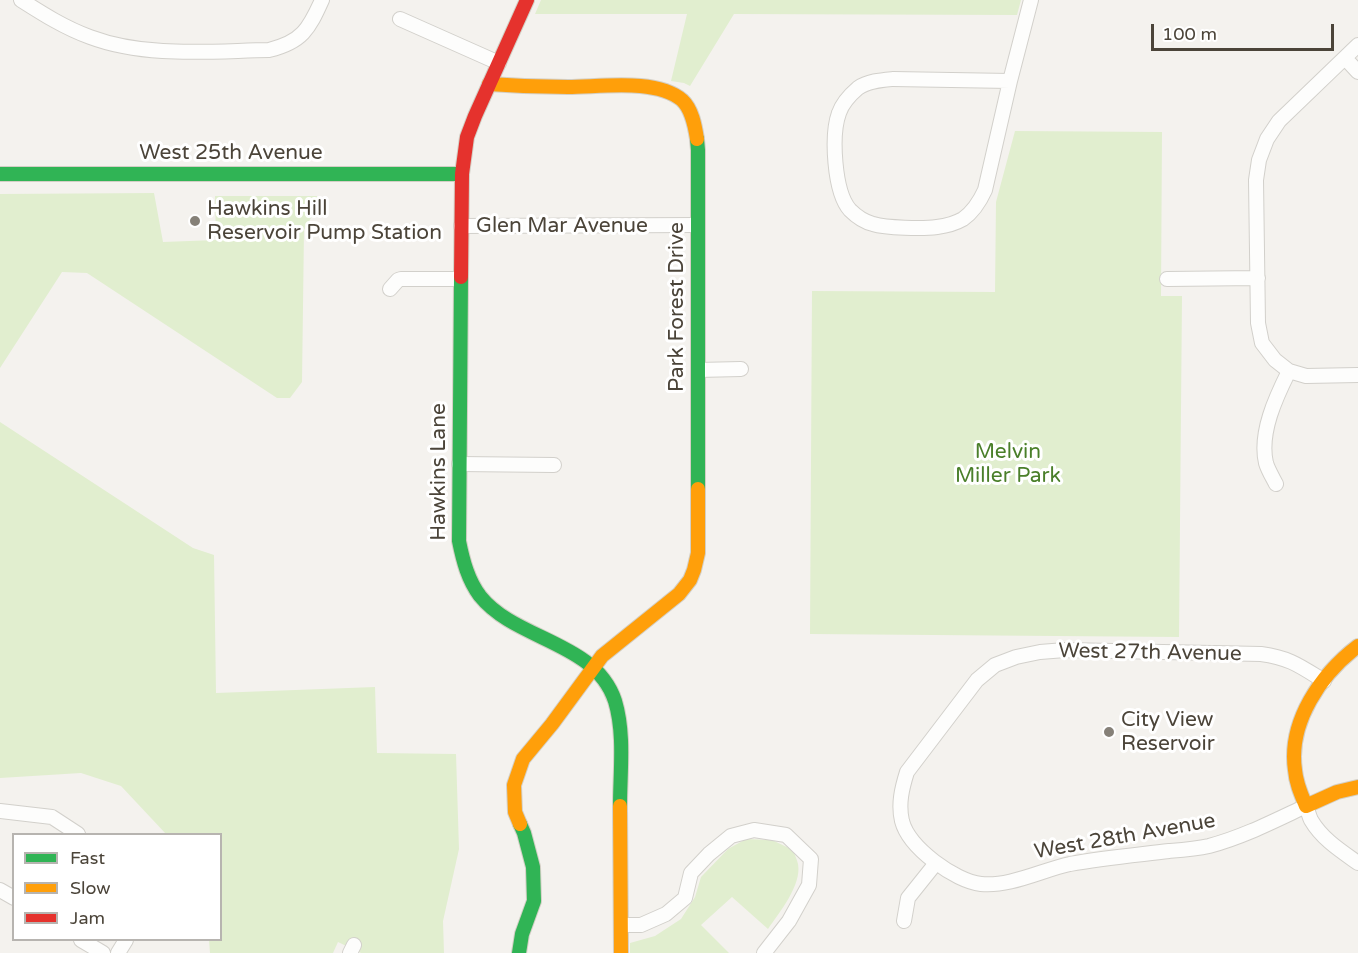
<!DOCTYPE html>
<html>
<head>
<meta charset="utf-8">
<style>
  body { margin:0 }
  #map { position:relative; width:1358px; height:953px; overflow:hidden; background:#f4f2ee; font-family:"Varela Round",sans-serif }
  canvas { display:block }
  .legend { position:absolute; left:12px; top:833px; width:210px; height:108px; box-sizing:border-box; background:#fff; border:2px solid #b7b4b0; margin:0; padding:8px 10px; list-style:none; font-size:18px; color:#4b4439 }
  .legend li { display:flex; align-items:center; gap:12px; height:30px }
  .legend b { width:30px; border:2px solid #b7b4b0 }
  .scale { position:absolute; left:1151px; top:24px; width:183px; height:27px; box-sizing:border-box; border:3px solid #4b4439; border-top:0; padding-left:8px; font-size:18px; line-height:21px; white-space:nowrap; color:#4b4439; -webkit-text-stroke:4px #fff; paint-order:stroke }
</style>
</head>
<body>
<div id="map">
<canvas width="1358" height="953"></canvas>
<ul class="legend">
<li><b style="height:8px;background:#30b455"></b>Fast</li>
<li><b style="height:8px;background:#ff9f0a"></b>Slow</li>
<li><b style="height:8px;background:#e5322d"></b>Jam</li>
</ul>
<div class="scale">100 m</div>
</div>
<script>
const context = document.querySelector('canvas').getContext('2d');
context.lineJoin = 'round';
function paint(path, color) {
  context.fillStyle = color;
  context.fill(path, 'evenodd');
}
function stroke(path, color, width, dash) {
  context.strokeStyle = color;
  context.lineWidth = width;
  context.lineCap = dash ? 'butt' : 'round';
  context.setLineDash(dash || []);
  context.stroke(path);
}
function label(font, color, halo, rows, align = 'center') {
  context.font = font + ' "Varela Round",sans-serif';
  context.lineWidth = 6;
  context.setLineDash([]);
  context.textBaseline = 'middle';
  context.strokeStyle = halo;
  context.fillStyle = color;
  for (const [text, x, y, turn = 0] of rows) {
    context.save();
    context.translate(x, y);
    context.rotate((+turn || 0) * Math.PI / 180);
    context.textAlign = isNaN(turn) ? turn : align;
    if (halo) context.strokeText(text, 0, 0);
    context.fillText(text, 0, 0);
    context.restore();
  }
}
paint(new Path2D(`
  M541,0H1021L1017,15L734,14L690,86L684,83L671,81L687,14H535Z
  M1015,131L1162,132L1161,296H1182L1179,637L810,634L812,291L995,292L996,202Z
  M154,193L163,242L216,240L215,196H317L316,209L304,230L302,382L290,398H277L87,273L62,272L0,368V194Z
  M0,422L193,548L214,555L216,693L375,687L377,753L456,754L459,849L443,921L444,953H361L338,942L333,953H210L209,940H220V834H166L121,786L81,773L0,778Z
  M746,839L772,840L793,850C795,855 797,860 798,864C802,885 779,913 768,929L732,897L701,925L729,953H630V943L655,936L681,919L695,897L701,877L728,849Z`), '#e1eecf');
const street = new Path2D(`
  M21,0C43,14 65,28 90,37C146,58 210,51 269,50C302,42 309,29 322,0
  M400,19L499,63
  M1345,58L1358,72
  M1010,81L893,79C882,80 868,81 858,88C851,94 842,104 839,113C831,135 834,192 850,210C856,216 865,222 873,224C886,228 923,229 937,227C945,226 956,223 963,219C973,212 980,201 985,190L1010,81L1031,0
  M461,226L698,225
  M1167,279L1258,278
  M390,289L398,280L401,279H461
  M698,370L741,369
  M1289,371L1275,360L1262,343L1258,323L1256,180L1259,160L1267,139L1279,121L1358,45
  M459,464L554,465
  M1276,484C1273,478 1268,470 1266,463C1259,433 1276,397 1289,371L1306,376L1358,375
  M1324,681C1300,666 1290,658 1261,654L1065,650L1040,652L1016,657L995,665L977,680L907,772C902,788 898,804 902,821C909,848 955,881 981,884C1010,887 1042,870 1070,864C1102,858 1136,855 1169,851C1182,850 1196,849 1209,846C1243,837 1274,821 1306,806C1308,811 1309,816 1311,820C1322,839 1341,851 1358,863
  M0,811L52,817L78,834
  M0,890L14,898
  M904,921L908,898L936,863
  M621,925H641L666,914L685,898L691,873L709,854L731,836L754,830L786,835L811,859L809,885L789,921L764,953
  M81,940L103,953
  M118,953L126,940
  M350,953L354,945`);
const fast = new Path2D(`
  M697,139L698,150V489
  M0,174H462
  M461,277L459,541C463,561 468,580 480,596C516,641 595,641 615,701C625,734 620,772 620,806
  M519,953L522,934L534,901L533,867L524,833L520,824`);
const slow = new Path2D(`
  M489,84C515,86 542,87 568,87C600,87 656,78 682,100C692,109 695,126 697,139
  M1358,646C1321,674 1288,722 1295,770C1296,783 1301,794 1306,806L1337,792L1358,787
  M620,806L621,953
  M520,824L515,812L514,785L523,759L552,724L602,656L679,594L690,580L694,570L698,553V489`);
const jam = new Path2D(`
  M461,277L462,174L467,137L475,116L527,0`);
stroke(street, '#d2d0cb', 16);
stroke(fast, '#d3cfc5', 16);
stroke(slow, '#d3cfc5', 16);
stroke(jam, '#d3cfc5', 16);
stroke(street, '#fdfdfc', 14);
stroke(fast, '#30b455', 14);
stroke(slow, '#ff9f0a', 14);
stroke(jam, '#e5322d', 14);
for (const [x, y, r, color] of [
  [195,221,6,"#868178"],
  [1109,732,6,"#868178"]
]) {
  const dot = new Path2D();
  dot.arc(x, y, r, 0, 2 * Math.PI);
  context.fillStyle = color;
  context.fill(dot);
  stroke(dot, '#fff', 2);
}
label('21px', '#4b4439', '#fff', [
  ["West 25th Avenue",231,153],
  ["Glen Mar Avenue",562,226],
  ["Park Forest Drive",677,307,-90],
  ["Hawkins Lane",439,472,-90],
  ["West 27th Avenue",1150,653,1],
  ["West 28th Avenue",1125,837,-10]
]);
label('21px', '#4b4439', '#fff', [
  ["Hawkins Hill",207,209],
  ["Reservoir Pump Station",207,233],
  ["City View",1121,720],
  ["Reservoir",1121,744]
], 'left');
label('21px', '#4a7f2a', '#fff', [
  ["Melvin",1008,452],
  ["Miller Park",1008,476]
]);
</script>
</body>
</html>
